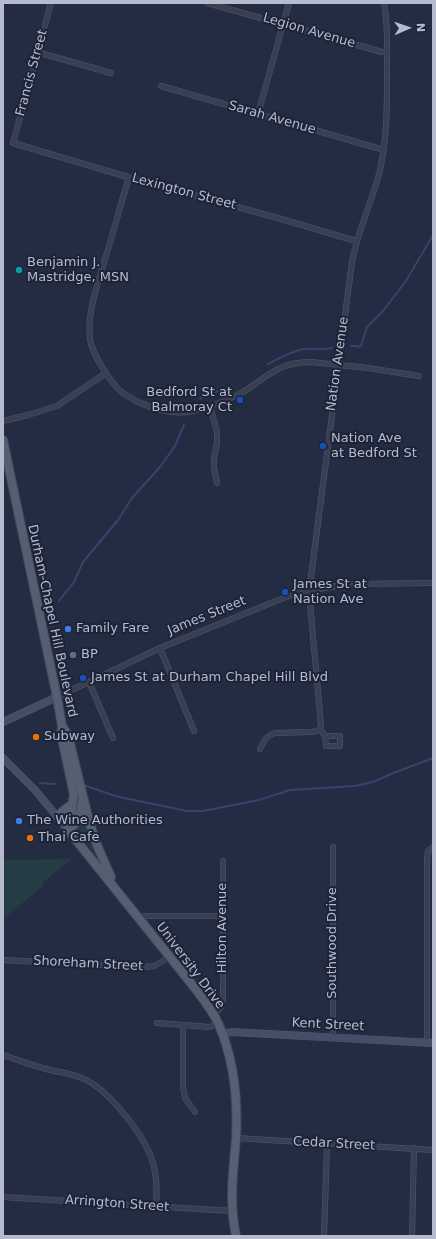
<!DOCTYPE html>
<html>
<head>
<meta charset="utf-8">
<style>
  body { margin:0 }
  #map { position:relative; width:436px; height:1239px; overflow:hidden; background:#232c43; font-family:"DejaVu Sans",sans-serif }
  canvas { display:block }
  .frame { position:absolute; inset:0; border:4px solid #b5bbcc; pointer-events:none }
  .north { position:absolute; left:388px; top:8px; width:40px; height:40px; -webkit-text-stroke:3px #1d2438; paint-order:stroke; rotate:88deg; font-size:11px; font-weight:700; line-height:16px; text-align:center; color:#b5bbcc }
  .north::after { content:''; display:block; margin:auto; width:14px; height:18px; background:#b5bbcc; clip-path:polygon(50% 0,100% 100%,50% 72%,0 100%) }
</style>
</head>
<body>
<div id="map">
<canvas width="436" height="1239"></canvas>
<div class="frame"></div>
<div class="north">N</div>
</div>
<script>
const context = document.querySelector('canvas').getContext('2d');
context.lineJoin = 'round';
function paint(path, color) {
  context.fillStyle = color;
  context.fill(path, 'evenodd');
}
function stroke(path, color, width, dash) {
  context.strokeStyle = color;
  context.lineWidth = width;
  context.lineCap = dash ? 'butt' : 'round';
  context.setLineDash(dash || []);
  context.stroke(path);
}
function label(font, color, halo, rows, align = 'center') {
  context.font = font + ' "DejaVu Sans",sans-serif';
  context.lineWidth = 4;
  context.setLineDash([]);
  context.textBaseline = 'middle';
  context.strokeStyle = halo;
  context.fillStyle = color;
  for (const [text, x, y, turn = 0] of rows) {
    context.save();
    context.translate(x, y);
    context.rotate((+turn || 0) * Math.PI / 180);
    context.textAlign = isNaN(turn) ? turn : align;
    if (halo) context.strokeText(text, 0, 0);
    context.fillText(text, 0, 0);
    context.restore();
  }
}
paint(new Path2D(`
  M85,815L99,859L76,829Z
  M72,859L43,882L42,887L3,919V860Z`), '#263c44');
stroke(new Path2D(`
  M351,346H357L359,347L361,346L367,327L383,311L406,281L433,235
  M268,364C279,358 291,352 303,349C313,348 322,350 332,348
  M200,399C206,391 216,392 225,391
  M59,601L74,582L83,562L118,520L132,498L160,467L175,446L184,425
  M40,783L55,784
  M84,785L115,796L187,811H203L259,800L290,790L355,786L373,782L391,774L433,758`), '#36446b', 2);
const street = new Path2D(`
  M51,3L13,143L138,180L278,218L356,241
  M207,3L382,52H387
  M37,52L111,73
  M161,86L384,150
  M258,114L289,3
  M129,177C121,203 114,230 106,256C98,283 87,311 90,339C92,354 111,384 123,393C127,396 132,398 136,401C156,410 175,416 197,410C211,406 225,402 237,395C252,388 264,376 278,369C288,364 300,362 311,362L368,368L419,376
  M210,406L217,432V443L214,458V467L217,483
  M3,421L28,415L57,406L106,373
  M160,648L194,731
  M89,682L113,738
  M57,697L160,648L276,601L297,593L342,585L356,584L433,583
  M320,729L321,725L309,592L352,262C357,233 370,206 378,178C388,141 387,102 387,63C387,43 388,23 384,3
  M320,729L325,736L326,746H340V736H325
  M260,749C264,741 266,736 275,733L312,732L317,731L320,729
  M333,847V1038
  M139,918L145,916H223
  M3,960L144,967L154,966L170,957
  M213,1014C220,1010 222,1007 223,999V861
  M157,1023L209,1027L218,1024
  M183,1025V1087L185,1098L195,1112
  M427,1043V860L428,851L433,847
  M3,1055C18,1060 34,1066 50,1070C61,1072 72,1074 82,1078C109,1089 148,1139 154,1167C157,1180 157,1194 156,1207
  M236,1138L433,1150
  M3,1197L232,1211
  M324,1236L327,1144
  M412,1236L414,1148`);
const secondary = new Path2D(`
  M3,722L57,697
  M3,758L35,790L68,830
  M222,1034L232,1032L433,1043`);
const primary = new Path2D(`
  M3,440L57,697L62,726L61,734L74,795L72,805V811L68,822V830
  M62,726L68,735L89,821L97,845L111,877
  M57,816L68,807L72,805
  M68,830L194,987C203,999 213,1011 219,1025C234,1060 238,1101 236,1139C233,1172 229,1203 236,1236
  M68,830C81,821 79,816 82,802`);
stroke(street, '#505769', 6);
stroke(secondary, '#505769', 8);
stroke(primary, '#42485b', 10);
stroke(street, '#383f52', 5);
stroke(secondary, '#464d66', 7);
stroke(primary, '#565e72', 8);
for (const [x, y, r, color] of [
  [19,270,4,"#0f9aa8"],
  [240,400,4,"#1a4fb4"],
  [323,446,4,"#1a4fb4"],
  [285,592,4,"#1a4fb4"],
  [68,629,4,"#3f7fe0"],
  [73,655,4,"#5c6f8a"],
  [83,678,4,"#1a4fb4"],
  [36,737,4,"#e8710a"],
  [19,821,4,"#3f7fe0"],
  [30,838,4,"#e8710a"]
]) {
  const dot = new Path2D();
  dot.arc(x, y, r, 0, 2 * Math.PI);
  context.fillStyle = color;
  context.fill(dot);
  stroke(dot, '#1d2438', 1.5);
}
label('13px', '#b5bbcc', '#1d2438', [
  ["Legion Avenue",309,31,16],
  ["Francis Street",32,73,-75],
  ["Sarah Avenue",272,118,16],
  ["Lexington Street",184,192,15],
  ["Nation Avenue",338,364,-82],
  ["James Street",207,616,-22],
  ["Durham-Chapel Hill Boulevard",52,621,78],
  ["Hilton Avenue",223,928,-90],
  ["Southwood Drive",333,943,-90],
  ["Shoreham Street",88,964,3],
  ["University Drive",190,966,53],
  ["Kent Street",328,1025,3],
  ["Cedar Street",334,1144,3],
  ["Arrington Street",117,1204,4]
]);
label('13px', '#b5bbcc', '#1d2438', [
  ["Benjamin J.",27,263],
  ["Mastridge, MSN",27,278],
  ["Bedford St at",232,393,"right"],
  ["Balmoray Ct",232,408,"right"],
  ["Nation Ave",331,439],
  ["at Bedford St",331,454],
  ["James St at",293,585],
  ["Nation Ave",293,600],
  ["Family Fare",76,629],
  ["BP",81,655],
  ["James St at Durham Chapel Hill Blvd",91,678],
  ["Subway",44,737],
  ["The Wine Authorities",27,821],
  ["Thai Cafe",38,838]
], 'left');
</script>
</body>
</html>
